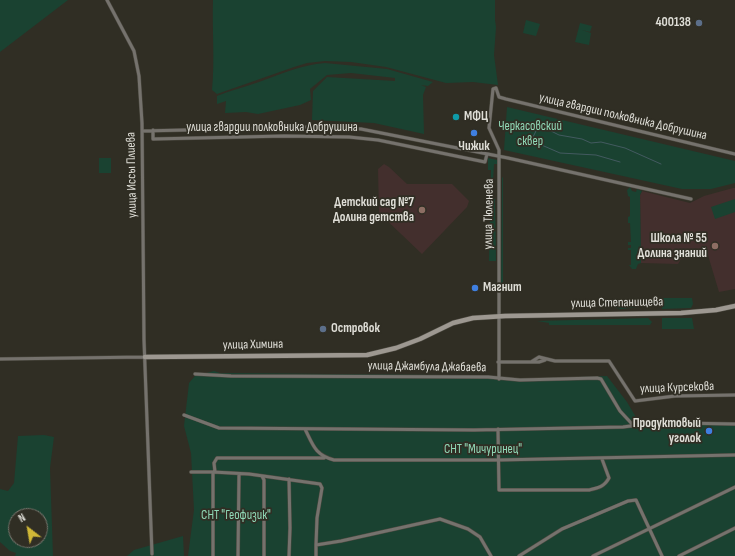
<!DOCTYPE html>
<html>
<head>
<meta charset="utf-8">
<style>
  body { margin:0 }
  #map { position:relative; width:735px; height:556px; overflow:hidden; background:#302e24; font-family:"Sofia Sans Condensed",sans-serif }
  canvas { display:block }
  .north { position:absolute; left:8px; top:508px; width:40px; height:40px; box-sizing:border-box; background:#302e24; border:1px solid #76746c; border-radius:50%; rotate:329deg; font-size:11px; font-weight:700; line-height:16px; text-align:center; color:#dfded7 }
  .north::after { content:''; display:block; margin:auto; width:14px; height:18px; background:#d0b837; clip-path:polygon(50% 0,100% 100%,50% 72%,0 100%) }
</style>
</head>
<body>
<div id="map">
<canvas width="735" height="556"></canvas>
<div class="north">N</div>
</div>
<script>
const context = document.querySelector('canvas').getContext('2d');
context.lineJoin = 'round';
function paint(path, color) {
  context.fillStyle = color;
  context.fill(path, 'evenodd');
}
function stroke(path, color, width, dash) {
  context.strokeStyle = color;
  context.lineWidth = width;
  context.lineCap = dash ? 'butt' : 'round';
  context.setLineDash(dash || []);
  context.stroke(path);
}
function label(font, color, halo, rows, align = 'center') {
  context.font = font + ' "Sofia Sans Condensed",sans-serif';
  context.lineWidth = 3.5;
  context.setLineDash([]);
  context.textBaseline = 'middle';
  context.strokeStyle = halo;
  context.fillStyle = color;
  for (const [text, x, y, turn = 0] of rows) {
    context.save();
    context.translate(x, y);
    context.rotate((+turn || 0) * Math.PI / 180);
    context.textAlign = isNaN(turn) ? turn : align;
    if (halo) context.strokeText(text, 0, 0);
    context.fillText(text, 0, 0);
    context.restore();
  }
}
paint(new Path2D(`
  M384,164L389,167L407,184H452L469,201L467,207L422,254L379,213L378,169Z
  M733,188H735V289L719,292L707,252L699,255L700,258L681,259L678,264L641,263L640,195L642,191L690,203L704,196Z`), '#432f2d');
paint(new Path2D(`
  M0,0H68L0,52Z
  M213,0H495V20L496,27L494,55L498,85L473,82L446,83L386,67L351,62L325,61L307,63L294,67L217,94L212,90C215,60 212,30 213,0Z
  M526,20L540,24L536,36L523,33Z
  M580,23L592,26L590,32L582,30L591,33L589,45L575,42Z
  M325,63L387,69L433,82L428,86L421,85L426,87L423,95L424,134L374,123L312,120L313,91L327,77L395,81V78L351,73L327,75L310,89L311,100L300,105L258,114L246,112L225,113L226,101L217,104V96C231,90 245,87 259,82C281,74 301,65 325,63Z
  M507,107L735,161V183L711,189H682L504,150Z
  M99,158H111V173H99Z
  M488,158L497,160V164H494L492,198L495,199L496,261H489L491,170H488Z
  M503,177V287L501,288L502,178Z
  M630,187L632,191L636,192L637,189L642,191L640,195L641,263L638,264L636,269H632L629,265H631V250H628V248H631V245H628V242H631L630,223H628V217L630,216V197L628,196L627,190Z
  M735,199V212L715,219L711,207Z
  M644,298V305H639V307L621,309L613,307L614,302L629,303L630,299Z
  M662,298H692L693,304L691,308L662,309Z
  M648,318L652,322L650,325H549V323L537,321Z
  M662,318H692L694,329H662Z
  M214,371L220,373L444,375L519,379L607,376L627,402L640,424H735V556H188L194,510L191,453L184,426L189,383L195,376Z
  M44,435L54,437L50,468L53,556H15L16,553L10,551L0,542V489L8,491L14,483L18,436ZM16,516H40V540H16Z
  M183,536L184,556H127L134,550Z`), '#1a4231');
stroke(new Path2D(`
  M549,130L537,129L533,137L537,143L560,153L596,155L620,162
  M551,131L559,135L582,139L591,143L601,142L625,148L661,164`), '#435a60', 1);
const street = new Path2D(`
  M107,0L134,51L139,76L142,123L144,340L152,554
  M153,130V139L284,136L349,137L378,140L485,162L487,154
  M142,131L316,127L361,129L508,158L691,199
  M0,359L145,357
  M498,362H531L539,357L555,361H609L635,401L675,396L735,395
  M531,362H539L545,360
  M195,374L231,376L488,377L520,380L597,378L601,379L620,411L633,425
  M499,379V150L489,128L493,89L496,88L499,97L506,99L735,154
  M184,415L219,428L474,430L623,427L653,423H680L735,424
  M305,429C313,445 315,455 334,460H498L735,455
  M498,429L499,490H589C598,488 604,487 609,478L602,459
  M191,472H213
  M215,472L214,463L217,458H324
  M262,476L264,480V556
  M213,556V472L249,474L320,484L322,488L317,518L316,545
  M238,556L239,474
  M289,556L290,528L289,479
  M316,556V545L341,541L440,519L468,529L480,537L491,556
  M519,556L562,529L628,501L636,500L662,556
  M593,556L735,487
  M679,556L735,528`);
const secondary = new Path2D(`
  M145,357L367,355L396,348L420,339L453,323L473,318L505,316L681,313L716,310L735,306`);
stroke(street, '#4c4a41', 4);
stroke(secondary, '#4c4a41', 5.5);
stroke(street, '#75726d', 3);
stroke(secondary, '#9d9891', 4.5);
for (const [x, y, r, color] of [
  [699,23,4,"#5c6f8a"],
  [456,117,4,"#0f9aa8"],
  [474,133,4,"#3f7fe0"],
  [422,210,4,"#8d6e63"],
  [715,246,4,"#8d6e63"],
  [475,288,4,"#3f7fe0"],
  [323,329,4,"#5c6f8a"],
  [709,431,4,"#3f7fe0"]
]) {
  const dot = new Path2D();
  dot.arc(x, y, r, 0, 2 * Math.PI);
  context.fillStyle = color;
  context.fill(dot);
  stroke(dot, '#302e24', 1.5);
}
label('bold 13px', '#dfded7', '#302e24', [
  ["400138",691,23],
  ["МФЦ",464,117,"left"],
  ["Чижик",474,147,"center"],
  ["Детский сад №7",414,203],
  ["Долина детства",414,218],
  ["Школа № 55",707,239],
  ["Долина знаний",707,254],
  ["Магнит",483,288,"left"],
  ["Островок",331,329,"left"],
  ["Продуктовый",701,424],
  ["уголок",701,439]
], 'right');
label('13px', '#dfded7', '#302e24', [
  ["улица гвардии полковника Добрушина",623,117,13],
  ["улица гвардии полковника Добрушина",272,128],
  ["улица Иссы Плиева",132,175,-91],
  ["улица Тюленева",489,214,-89],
  ["улица Степанищева",617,303,-1],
  ["улица Химина",253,345,-1],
  ["улица Джамбула Джабаева",427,367,1],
  ["улица Курсекова",677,388,-2]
]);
label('13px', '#91d9b7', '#302e24', [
  ["Черкасовский",530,127],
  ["сквер",530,142],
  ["СНТ \"Мичуринец\"",483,450],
  ["СНТ \"Геофизик\"",236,516]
]);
</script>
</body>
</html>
